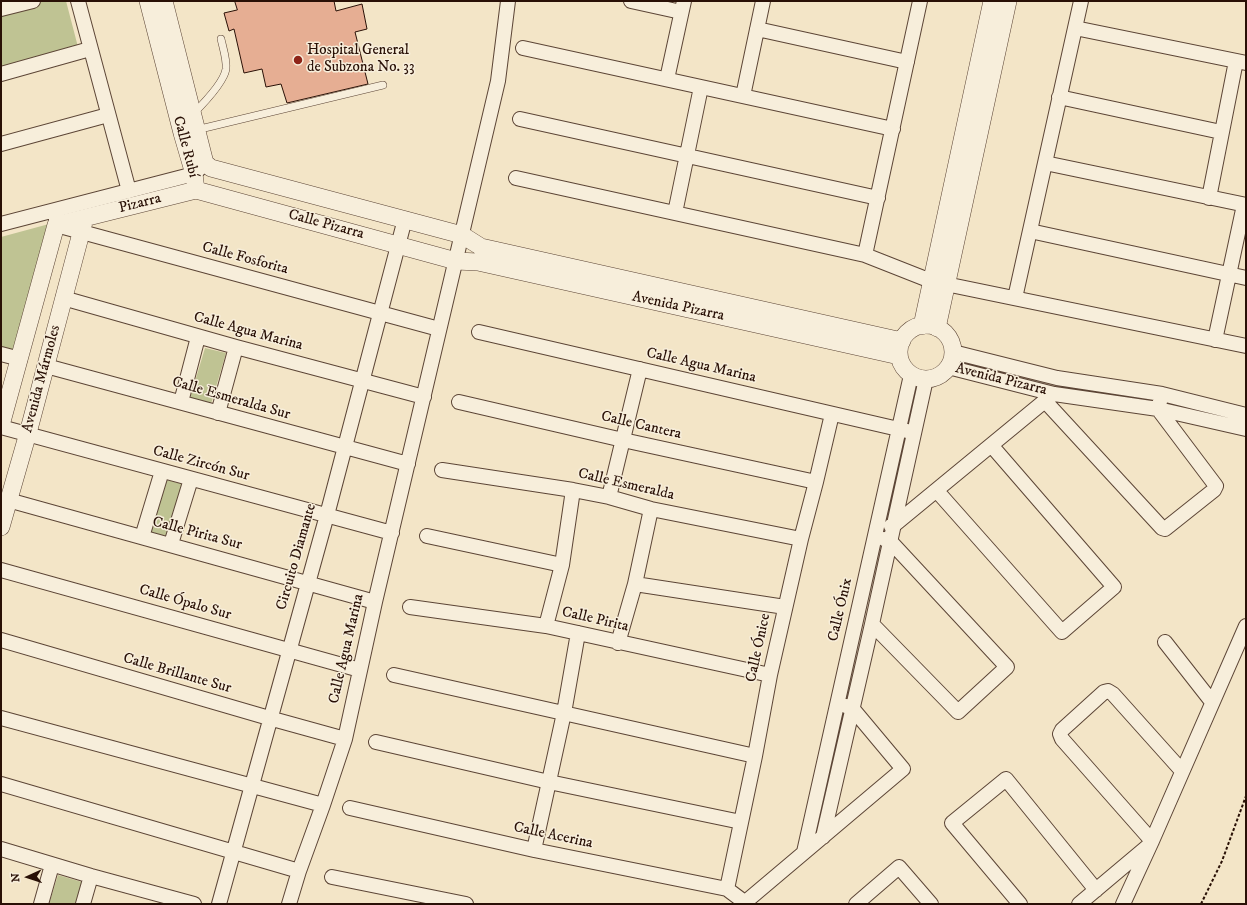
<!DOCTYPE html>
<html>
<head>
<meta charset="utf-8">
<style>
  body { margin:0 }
  #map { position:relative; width:1247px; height:905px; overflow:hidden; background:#f3e5c7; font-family:"IM FELL DW Pica",serif }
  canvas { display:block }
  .frame { position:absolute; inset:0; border:2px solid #291006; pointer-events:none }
  .north { position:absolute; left:8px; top:857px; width:40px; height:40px; -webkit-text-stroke:3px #f7eedb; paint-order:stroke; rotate:267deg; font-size:11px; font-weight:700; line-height:16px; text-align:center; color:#291006 }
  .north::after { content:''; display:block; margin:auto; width:14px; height:18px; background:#291006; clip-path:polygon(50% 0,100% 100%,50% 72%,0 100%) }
</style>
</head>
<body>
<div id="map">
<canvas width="1247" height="905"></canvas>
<div class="frame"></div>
<div class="north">N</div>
</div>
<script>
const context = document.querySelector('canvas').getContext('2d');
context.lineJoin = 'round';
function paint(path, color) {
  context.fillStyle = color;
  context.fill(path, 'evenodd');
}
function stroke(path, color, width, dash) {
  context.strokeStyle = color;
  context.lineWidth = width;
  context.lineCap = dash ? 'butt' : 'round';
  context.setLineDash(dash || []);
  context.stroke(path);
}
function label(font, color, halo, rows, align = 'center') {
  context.font = font + ' "IM FELL DW Pica",serif';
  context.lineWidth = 3;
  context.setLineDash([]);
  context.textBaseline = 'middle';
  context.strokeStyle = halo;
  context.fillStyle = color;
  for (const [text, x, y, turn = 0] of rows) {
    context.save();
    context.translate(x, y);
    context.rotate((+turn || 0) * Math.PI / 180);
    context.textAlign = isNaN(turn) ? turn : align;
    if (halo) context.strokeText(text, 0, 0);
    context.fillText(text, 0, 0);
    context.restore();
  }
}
paint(new Path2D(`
  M43,1H66L78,47L1,68V14Z
  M49,224L17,351L1,347V237Z
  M205,348L226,353L211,404L190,398Z
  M167,480L182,484L166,536L151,532Z
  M58,875L82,882L75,904H49Z`), '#bfc393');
const building = new Path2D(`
  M235,1H334L336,11L362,4L367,29L355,32L368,84L287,103L281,84L266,87L262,69L244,73L234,29L229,31L224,13L237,10Z`);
paint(building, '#e6ae93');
stroke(building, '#291006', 1);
const service = new Path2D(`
  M193,114C202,105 224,82 226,69C227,60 223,48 221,39
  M196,130L383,85`);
const minor = new Path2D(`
  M78,1L129,191
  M631,1L681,12
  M1,9L33,1
  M1075,28L1246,63
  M757,29L907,62
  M523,48L893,129
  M1,74L90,49
  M667,79L684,1
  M743,96L763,1
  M1059,97L1221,132
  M520,119L878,198
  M1,144L108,115
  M1045,163L1246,205
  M516,178L865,255L931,281L1246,346
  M1209,198L1236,61
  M56,210V225L439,329
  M675,213L701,87
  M1,224L194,174L201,167
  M1030,231L1246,278
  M865,255L920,1
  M63,298L236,347L424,397
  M1015,298L1081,1
  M479,332L907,431
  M1215,340L1244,205
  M953,352L1057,378L1162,394L1246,415
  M1,354L20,359
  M46,366L408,464
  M948,367L1054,394L1158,409L1246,429
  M1045,401L1162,528L1165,529L1214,490L1216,486L1158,409L1162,394
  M181,402L198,337
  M459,402L623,440L816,482
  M218,413L236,347
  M1,427L392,533
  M442,470L573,490L609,497L651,509L801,539
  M937,491L1062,632L1114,587L991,445
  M609,497L640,369
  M8,500L375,602
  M891,526L894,525L1052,395
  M427,536L562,565
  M142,537L162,471
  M171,544L191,479
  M1,570L360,670
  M635,584L785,607
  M410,607L546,626L770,675
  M872,624L958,712L1007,667L890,541L884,539
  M546,626L562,565L573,490
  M1,640L269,718L345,739
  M1165,642L1212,702
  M618,643L635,584L651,509
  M394,675L755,756
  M1,718L323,805
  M376,742L549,782L741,822
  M1,784L299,871
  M350,808L534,850L727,889L747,904
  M823,837L872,624L926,379
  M1152,841L1062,739L1060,734L1062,730L1104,692L1108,691L1113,694L1182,771
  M1,849L91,876L194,904
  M534,850L564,713L578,633
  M804,852L911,375
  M332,877L466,904
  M727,889L755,756L770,675L801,539L816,482L832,414
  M41,904L52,865
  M83,904L91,876
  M219,904L327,515L405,219
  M289,904L299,871L323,805L345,739L375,602L498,81L508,1
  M743,904L903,769L852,708L846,706
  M856,904L899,867L931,904
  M1020,904L952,823L1006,779L1096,890
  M1079,904L1148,846
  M1123,904L1152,841L1246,626`);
const tertiary = new Path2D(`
  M148,1L182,133L194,174L196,190
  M164,1L205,163L211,168L462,235L481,247L902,341
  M899 352a27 27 0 1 1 54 0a27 27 0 1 1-54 0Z
  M922,326L992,1
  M937,328L1008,1
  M1,425L56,225L196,190L456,261L478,262L899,356
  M1,527L28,433L85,218`);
stroke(service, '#5c4536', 8);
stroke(minor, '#5c4536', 16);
stroke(tertiary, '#5c4536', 18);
stroke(new Path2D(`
  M1201,904L1222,861L1246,796`), '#291006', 2, [3, 2]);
stroke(service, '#f7eedb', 7);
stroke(minor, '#f7eedb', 14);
stroke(tertiary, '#f7eedb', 17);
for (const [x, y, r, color] of [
  [298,60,5,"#8f2418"]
]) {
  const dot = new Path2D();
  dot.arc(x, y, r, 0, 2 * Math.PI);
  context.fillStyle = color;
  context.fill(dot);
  stroke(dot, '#f7eedb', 1.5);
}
label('15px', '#291006', '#f7eedb', [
  ["Hospital General",307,51],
  ["de Subzona No. 33",307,68]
], 'left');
label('15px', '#291006', '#f7eedb', [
  ["Calle Rubí",185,147,75],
  ["Pizarra",140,204,-14],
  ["Calle Pizarra",326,225,15],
  ["Calle Fosforita",245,259,15],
  ["Avenida Pizarra",678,307,12],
  ["Calle Agua Marina",248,332,15],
  ["Calle Agua Marina",701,366,13],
  ["Avenida Mármoles",42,379,-75],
  ["Avenida Pizarra",1001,380,14],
  ["Calle Esmeralda Sur",231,399,16],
  ["Calle Cantera",641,426,13],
  ["Calle Zircón Sur",201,464,15],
  ["Calle Esmeralda",626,485,13],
  ["Calle Pirita Sur",197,534,15],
  ["Circuito Diamante",297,557,-74],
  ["Calle Ópalo Sur",185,603,16],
  ["Calle Ónix",841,610,-77],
  ["Calle Pirita",595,620,13],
  ["Calle Ónice",759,648,-78],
  ["Calle Agua Marina",347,649,-77],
  ["Calle Brillante Sur",177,674,16],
  ["Calle Acerina",553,836,12]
]);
</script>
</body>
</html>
